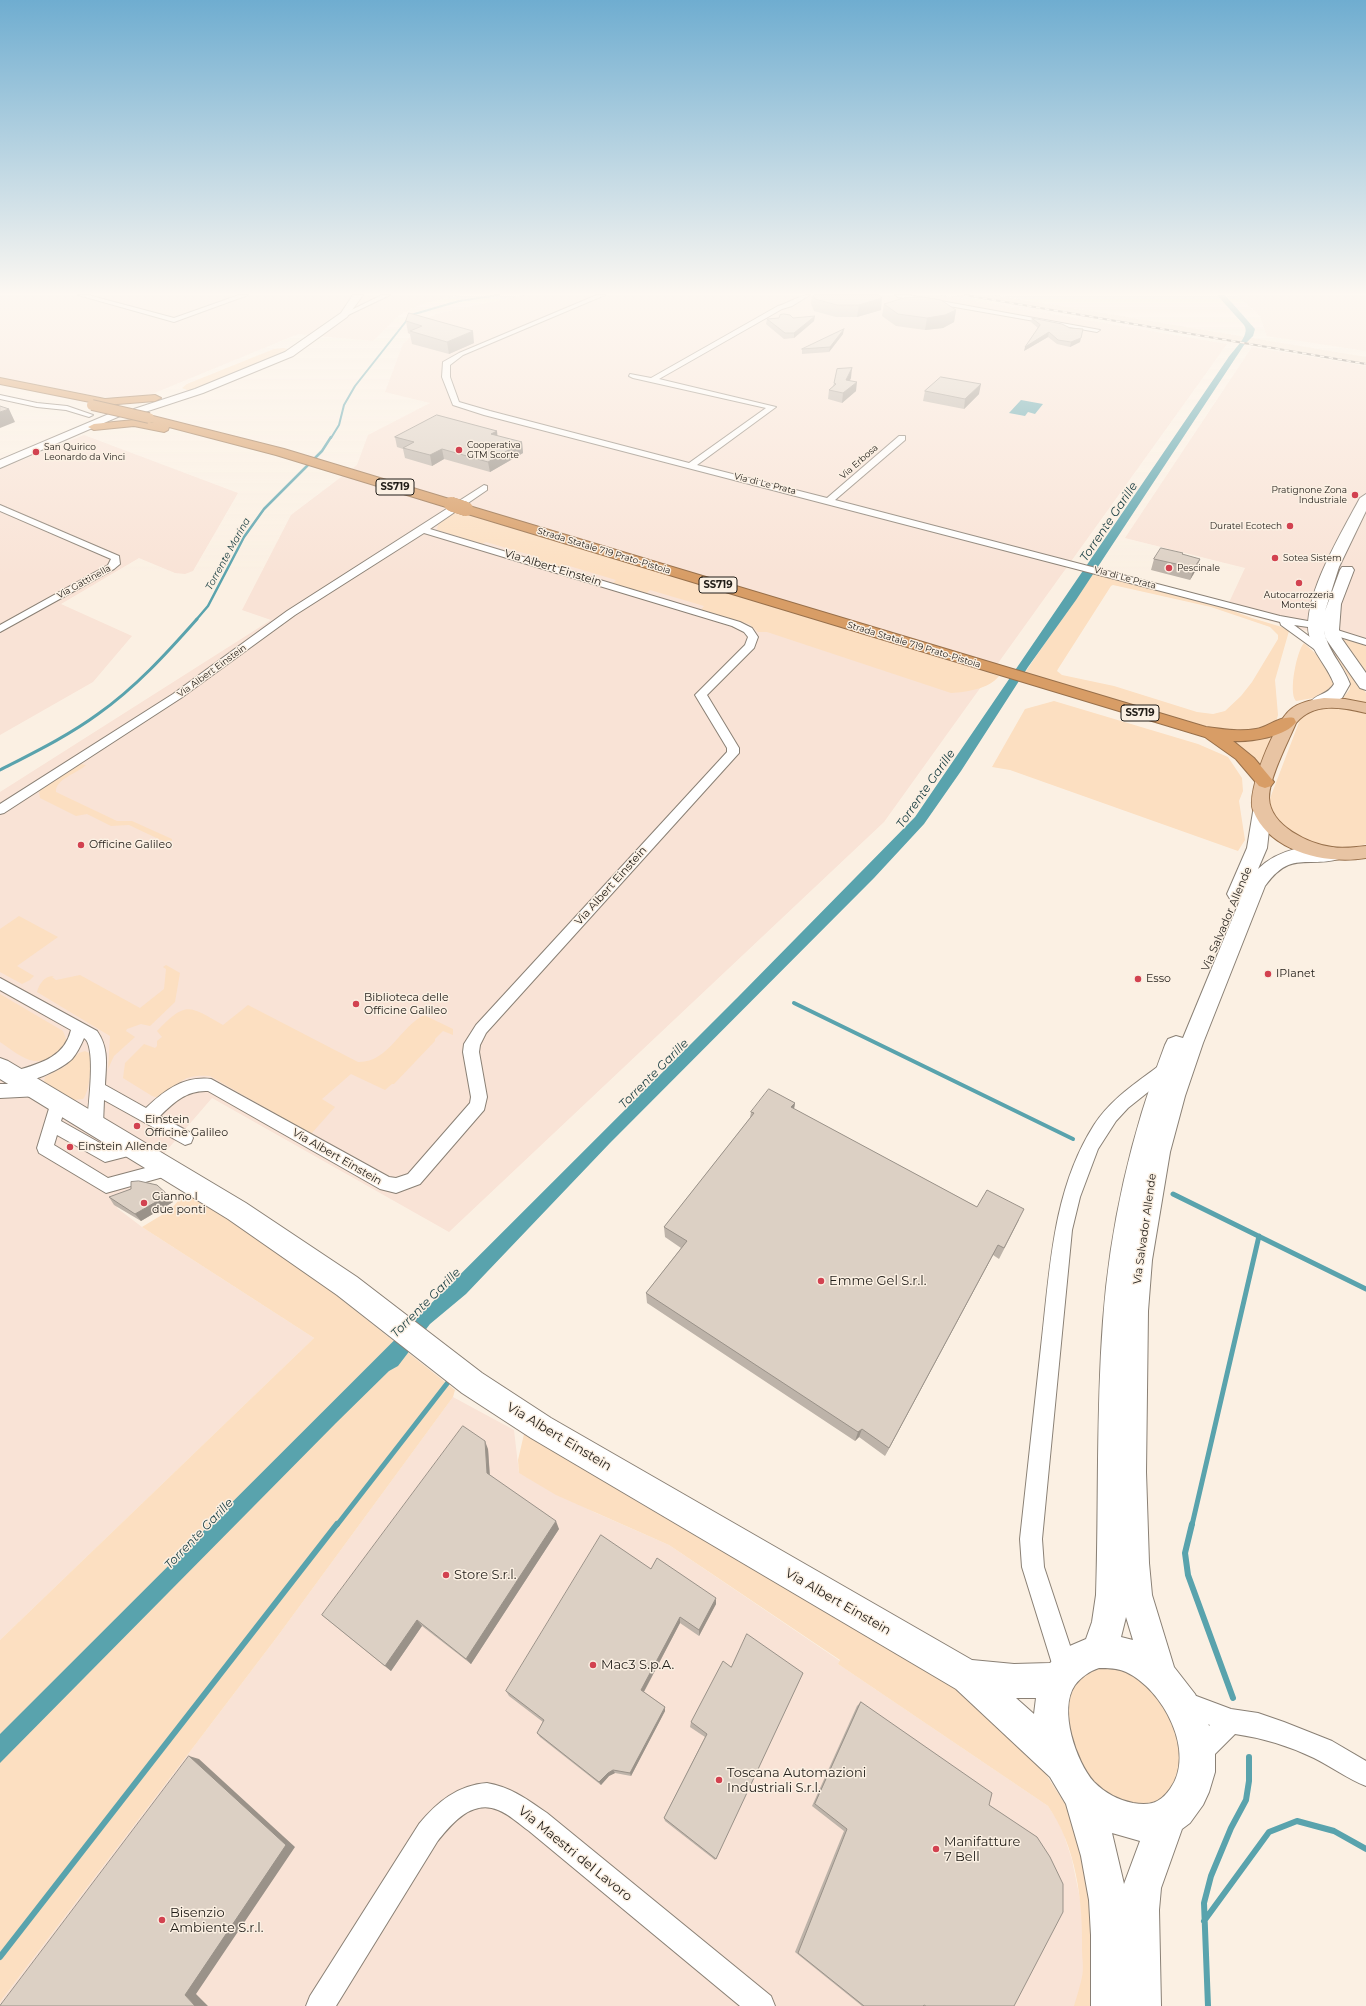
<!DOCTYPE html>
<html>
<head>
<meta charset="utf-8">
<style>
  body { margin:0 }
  canvas { display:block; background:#fbf0e3 }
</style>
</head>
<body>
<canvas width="1366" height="2006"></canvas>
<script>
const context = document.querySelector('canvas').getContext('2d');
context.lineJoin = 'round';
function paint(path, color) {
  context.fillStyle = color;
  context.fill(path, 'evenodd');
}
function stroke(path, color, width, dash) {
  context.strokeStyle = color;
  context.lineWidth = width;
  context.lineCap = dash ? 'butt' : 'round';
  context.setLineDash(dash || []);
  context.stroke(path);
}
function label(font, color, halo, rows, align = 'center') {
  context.font = font + ' Montserrat,sans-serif';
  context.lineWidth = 3;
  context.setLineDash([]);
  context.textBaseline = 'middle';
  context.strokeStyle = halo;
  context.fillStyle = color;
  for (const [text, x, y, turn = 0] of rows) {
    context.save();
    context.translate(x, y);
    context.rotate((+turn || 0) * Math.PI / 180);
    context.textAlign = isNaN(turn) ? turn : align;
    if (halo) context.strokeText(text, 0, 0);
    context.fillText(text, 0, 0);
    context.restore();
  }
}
paint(new Path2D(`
  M957,295H994L1366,357V365Z`), '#f5e4d2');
paint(new Path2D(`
  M0,295H459L422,304L399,315L373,341L298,334L152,394L127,398L100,397L0,377Z
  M525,295H940L1227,344L884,822L449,1232L212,1098L117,1208L142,1227L314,1338L0,1640V792L271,620L242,610L291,515L357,465L368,435L430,403L385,392L403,344L430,317L440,313Z
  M1237,295H1366V351L1267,336L1260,316Z
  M1252,347L1366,366V647L1226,609L1245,568L1125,538Z
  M84,435L238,493L193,571L185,574L175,573L139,558L61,604L132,636L93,682L0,735V469Z
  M453,1397L514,1430L519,1473L594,1512L669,1545L840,1661L838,1664L1048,1806L1058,1821L1064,1835L1072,1860L1079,1894L1083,1916V1949L1087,2006H0V2002L277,1637Z`), '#f9e3d6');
paint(new Path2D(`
  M284,348L291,350L194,390H187L182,388L187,384L274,349Z
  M457,510L999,676C989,689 967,692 951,693L767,632H758L749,624L701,610L704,606L650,590L646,594L613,583L616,580L566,565L561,568L530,559L534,556L486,542L482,544L437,530L438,524Z
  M1093,573L1220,606L1252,618L1285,628L1289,631L1275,680L1278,715L1276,722L1269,727L1247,732L1211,729L1024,674ZM1113,585L1211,607L1270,627L1278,635V639L1252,682L1241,696L1225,711L1213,714L1197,712L1114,686L1062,675L1057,671L1058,669L1111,586Z
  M1328,638L1366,693V704L1343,698L1350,689V679L1325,639Z
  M1342,638L1366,644V672Z
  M1304,643L1327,664L1335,687L1319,697L1296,701C1288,693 1297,650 1304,643Z
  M1054,701L1198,744L1228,757L1242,778L1243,791L1239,801L1245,840L1238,851L1010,770L992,767L1025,709Z
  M1334,706L1366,713V844C1339,855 1299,843 1280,822C1277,820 1273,816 1271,813C1270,810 1269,805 1269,801L1301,717L1309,711Z
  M1275,735L1261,767L1225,738Z
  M81,764L86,765C78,773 55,779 56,792L117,821H132L172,839V841L167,843L129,825L111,826L87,814L76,816L40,798L39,792L42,789Z
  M19,916L58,937L17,966L34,976L30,980L22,984L0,972V929Z
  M166,965L180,973L175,1002L150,1026L141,1024L127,1029L126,1031L135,1037L114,1056L108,1069L110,1036L37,992C39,984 45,975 54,976L52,977L56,980L80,975L140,1008L164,989L166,969L163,967Z
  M0,994L63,1031L67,1041C63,1049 61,1052 53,1057C32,1069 17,1053 0,1042Z
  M248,1005L358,1062C388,1063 400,1027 424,1015L453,1029V1035L443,1031L435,1039V1041L394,1084H392L385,1090L351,1074L322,1099L335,1107L311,1134L210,1076C180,1074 181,1084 159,1098L152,1096L123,1078L125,1063L144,1044L155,1048L157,1046V1041L162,1037L157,1031C187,1000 189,1006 223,1025Z
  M85,1051L89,1053C92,1061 90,1092 83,1099L74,1100L44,1082L45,1077L64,1067L79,1053Z
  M186,1192L220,1213L317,1280L455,1390L453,1397L277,1637L0,2002V1640L314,1338L142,1227L170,1210Z
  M524,1434L552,1448L638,1502L947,1682L971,1699L1040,1765L1067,1807L1094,1878L1093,1993L1090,2006H1074C1077,1996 1080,1986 1082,1977C1084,1968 1082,1958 1082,1949C1083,1901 1076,1846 1048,1806L838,1664L840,1660L669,1545L556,1495L519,1473L518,1460Z
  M1095,1666L1129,1668L1175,1712L1182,1775L1160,1802L1143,1806L1124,1804L1097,1788L1076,1763L1065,1702L1075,1680Z`), '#fcdfc1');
paint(new Path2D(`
  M1217,295H1225L1255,329L1253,336L1244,345L1076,600L1028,667L961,771L924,824L874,878L610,1143L466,1294L430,1324L398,1366L389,1371L336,1423L0,1763V1734L737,998L915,817L1228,358C1234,349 1251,335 1244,325Z
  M1021,400L1043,404L1035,414L1028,412L1025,416L1009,413Z`), '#59a3ad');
stroke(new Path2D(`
  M331,438L339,425L344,405L355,386L411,315L459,301L499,295`), '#59a3ad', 2);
stroke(new Path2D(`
  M196,620L208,606L244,537L264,509L322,451L331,437`), '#59a3ad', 2.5);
stroke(new Path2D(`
  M0,770C33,753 68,736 98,714C135,688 167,653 197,619`), '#59a3ad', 3);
stroke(new Path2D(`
  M794,1003L1073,1139`), '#59a3ad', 4);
stroke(new Path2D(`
  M1173,1194L1366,1289
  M337,1525L449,1381
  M1192,1525L1259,1236`), '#59a3ad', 5);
stroke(new Path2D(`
  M1192,1524L1185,1553L1188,1575L1233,1698
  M1204,1921L1269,1832L1297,1821L1334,1831L1366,1849
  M0,1957L337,1524
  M1208,2006L1204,1903L1211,1876L1231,1828L1246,1800L1249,1781V1757`), '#59a3ad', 6);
const street = new Path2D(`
  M78,295H88L174,318L239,295H248L174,322Z
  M382,295H390L346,316L341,315Z
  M597,295H605L463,355L450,365V377L459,402L490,411L689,463L766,408L633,378L629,376L630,374L651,378L778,306C789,303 799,295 810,295L792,306L782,309L659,379L776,407L697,465L827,498L899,436H905V440L835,500L1280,616L1319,623L1320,625L1315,628L1294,625L1330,652L1329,654H1321L1281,625L1280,622L484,415L453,405L442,377L443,362L459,353Z
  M895,295H908L1100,330L1097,332L898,297Z
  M0,395L37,403L67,406L93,415L89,417L66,410L37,407L0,399Z
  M484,485L487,486V490L430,529L740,622L752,628L758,637L754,648L707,695L739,748V753L486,1033L480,1045L479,1052L487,1097L484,1110L420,1184L396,1193L380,1189L208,1091C187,1090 174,1102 160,1116L191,1133L193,1138L191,1143L185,1145L104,1100L103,1124L101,1129L95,1131L89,1129L87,1124C88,1108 97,1046 84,1038C81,1045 77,1053 72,1059C62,1069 26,1086 12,1082L10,1077L12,1072C37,1064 64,1059 71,1030L0,990V978L97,1031C109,1048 106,1065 105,1085L146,1108C165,1090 184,1076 211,1079L389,1177L396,1178L408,1174L470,1103L471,1097L463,1052L464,1044L476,1025L727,752V748L695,695L745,645L748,637L744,632L732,626L424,533L295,615L181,698L4,813L0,814V804L173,694L287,611Z
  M0,505L119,556L120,564L114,569L0,632V625L108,565L111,559L0,511Z
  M1331,628L1366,639V645L1327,633L1326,631L1327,629Z
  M1166,1063L1172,1065L1174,1069L1172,1073L1128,1108L1116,1121L1098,1149L1080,1197L1072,1230L1042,1539L1044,1567L1078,1670L1074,1678L1066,1682L1058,1678L1054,1670L1022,1567L1020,1539C1027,1475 1034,1411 1041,1347C1050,1271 1052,1191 1094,1125C1111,1099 1136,1083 1160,1065Z
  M0,1084H39L45,1085L47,1090L45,1095L39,1096L0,1098Z
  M59,1095L65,1097L67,1102L61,1121L107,1147L134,1141L140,1143L142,1148L140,1153L105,1162L57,1135L54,1145L108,1178L168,1162L174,1164L177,1169L174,1174L106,1193L39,1153L37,1148L51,1102L53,1097Z
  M1183,1691L1231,1709L1258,1713L1284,1722L1332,1741L1366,1761V1786C1348,1779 1332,1767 1314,1758C1289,1746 1263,1738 1235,1734L1207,1762L1198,1765L1189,1762L1186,1753L1189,1744L1210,1725L1175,1711L1171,1703L1175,1695Z
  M487,1783C511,1787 528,1800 547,1813L771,1996L775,2006H740L529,1831C519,1824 509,1814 498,1810C472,1799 451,1824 437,1842L336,2006H306L310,1996L419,1824C437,1802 458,1785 487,1783Z`);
const secondary = new Path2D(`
  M353,295H363L347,317L293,356L203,393L142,413H134L132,411L134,409L195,389L285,352L341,313Z
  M116,411L122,414L120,416L0,468V460Z
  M1366,494V511L1339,567L1325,611L1340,570L1342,567H1352L1354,570L1341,604L1339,630L1342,639L1366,673V690L1360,688L1326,639L1324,630C1327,650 1343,665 1350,684L1342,698L1324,707L1318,708L1312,707L1310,703C1316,693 1327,696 1334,684C1328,667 1312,652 1309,635C1302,597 1342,532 1360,498Z
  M1262,806L1269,808L1271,812L1267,848L1258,869C1278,849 1312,842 1339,849L1342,854L1339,859C1306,868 1291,850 1265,886L1203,1043L1185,1096L1170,1152L1152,1260L1148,1311L1146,1472L1149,1563L1152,1595L1174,1667L1195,1694L1210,1728L1215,1750V1772L1209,1792L1203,1805L1190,1823L1182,1829L1161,1888L1159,1910L1161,2006H1091V1935L1089,1900L1081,1856L1066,1804L1050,1777L956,1689L531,1438L462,1393L337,1295L228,1219L0,1079V1058L8,1061L246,1203L357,1277L482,1373L551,1418L972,1660L1014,1664L1050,1663L1065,1648L1086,1639L1092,1622L1096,1595C1099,1504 1096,1412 1103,1321C1110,1226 1131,1134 1165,1045L1168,1039L1176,1036L1183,1038L1240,900L1230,899L1227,894L1247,848L1253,812L1255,808ZM1126,1617L1133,1640L1121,1637ZM1099,1668C1107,1668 1118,1668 1126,1672C1163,1689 1197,1753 1170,1789C1160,1803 1150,1806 1133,1803C1118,1800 1105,1793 1094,1782C1076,1762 1058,1709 1075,1685C1081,1677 1090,1671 1099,1668ZM1016,1698H1036L1034,1714ZM1112,1833L1140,1841L1124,1884Z`);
const primary = new Path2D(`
  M1324,698L1345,699L1366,703V713C1341,707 1314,702 1296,723C1288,742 1269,778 1269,798C1270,826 1309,844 1332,847C1343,849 1355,847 1366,846V858C1327,865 1269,852 1253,810C1246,792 1275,722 1290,710C1299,702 1312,700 1324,698Z`);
const highway = new Path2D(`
  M0,378L105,399L155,395L161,398L155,401L105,405L0,384Z
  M149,415L284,449L456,501L458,504L456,507H446L276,455L169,427L168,430L164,432L134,426L94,430L88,427L94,424L134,420L154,423L145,420L143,418Z
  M466,505L1206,727C1222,729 1239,732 1256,729C1269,727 1280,715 1294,718L1296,722C1286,737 1250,742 1233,741L1254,758L1274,782L1271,786L1265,788L1259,786L1236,759L1205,737L461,512L459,509Z`);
stroke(street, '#8a8075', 2);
stroke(secondary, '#8a8075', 2);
stroke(primary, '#98704b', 2);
stroke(highway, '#98704b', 2);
paint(street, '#fff');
paint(secondary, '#fff');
paint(primary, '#e8c4a3');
paint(highway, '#d89d66');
const rail = new Path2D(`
  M965,295L1366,364`);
stroke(rail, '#69635b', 2);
stroke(rail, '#fbf0e3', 1.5, [4.5]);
const highwayBridgeFar1 = new Path2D(`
  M92,405L149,418`);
const highwayBridge = new Path2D(`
  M451,504L466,509`);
stroke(highwayBridgeFar1, '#98704b', 12, []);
stroke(highwayBridge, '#98704b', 14, []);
stroke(highwayBridgeFar1, '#d89d66', 10);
stroke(highwayBridge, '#d89d66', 14);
paint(new Path2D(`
  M812,295H879L881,310L857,317H836L814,311L811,304Z
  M884,304L956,310L954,322L943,328L925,330L896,326L882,316Z
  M793,318L814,321L794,338L784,339L766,324L767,319Z
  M1032,318L1080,342L1070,347L1057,344L1048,337L1024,351L1038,328L1031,322Z
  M406,321L474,343L449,354L412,344L410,334L408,333Z
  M843,334L829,352L802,354V349Z
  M851,378L850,380L856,391L842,403L828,399L829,390L833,386L834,383Z
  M925,391L979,394L964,409L923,401Z
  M497,431V436L522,442L523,453L490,472L444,459L432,466L405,458L403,449L397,447L395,437Z
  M1183,553V555L1200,559L1196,570L1190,580L1151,570L1154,559Z
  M795,1103L794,1109L977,1207L1019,1220L999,1259L993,1255L885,1456L859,1437L855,1441L647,1303L646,1293L681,1248L665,1237L664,1227L750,1118L751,1112Z
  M168,1195L173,1202L141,1221L114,1205L109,1197Z
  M488,1449L490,1475L559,1529L471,1664L422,1626L391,1671L322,1615Z
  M651,1569L716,1604L699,1636L680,1623L644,1692L665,1707V1711L631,1776L615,1773L609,1776L601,1785L540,1737L537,1733L543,1722L509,1696L506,1691Z
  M731,1667L803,1673L715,1860L665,1821L664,1818L705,1737L690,1727L691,1722Z
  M861,1702L989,1805L1014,2006H862L795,1952L844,1831L812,1806L857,1706Z`), '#bdb3a9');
paint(new Path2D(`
  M882,298L881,310L857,317L859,305Z
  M956,310L954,322L943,328L925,330L927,318Z
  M815,316L814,321L794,338V333Z
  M844,329L843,334L829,352L830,347Z
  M473,331L474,343L449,354L447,342Z
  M1049,332L1048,337L1024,351L1025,347Z
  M1081,338L1080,342L1070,347L1071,342Z
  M852,368L851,378L845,389L846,380Z
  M857,382L856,391L842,403L843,393Z
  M981,384L979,394L964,409L965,399Z
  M9,409L15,422L0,428V412Z
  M497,431L498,441L491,434Z
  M522,442L523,453L490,472L488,462Z
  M442,449L444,459L432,466L430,455Z
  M1200,559L1196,570L1190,580L1194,568Z
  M795,1103L793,1114L791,1107Z
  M168,1195L173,1202L141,1221L135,1214Z
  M998,1245L993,1255L885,1456L889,1448Z
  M862,1429L859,1437L855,1441L858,1432Z
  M485,1441L488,1449L490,1481L487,1473Z
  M556,1521L559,1529L471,1664L466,1659Z
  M716,1598V1604L699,1636V1630Z
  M680,1617V1623L642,1695L641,1690Z
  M417,1620L422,1626L391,1671L385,1666Z
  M665,1707V1711L631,1776L630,1773Z
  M189,1756L199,1759L295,1847L196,1994L208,2006H195L185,1995Z
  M613,1770L615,1773L609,1776L601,1785L599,1782L608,1773Z`), '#9a9289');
const building = new Path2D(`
  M814,295H879L882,298L859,305H837L815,299Z
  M923,297L941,300L956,310L945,315L927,318L898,314L884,304L904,298Z
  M409,313L473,331L447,342L410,331L422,326L406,321Z
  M784,314L790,315L793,318L815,316L794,333H785L767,319L779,318L780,315Z
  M1032,318L1062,324L1070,328L1083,329L1081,338L1071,342L1058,340L1049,332L1025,347L1040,325Z
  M844,329L830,347L802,349Z
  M852,368L846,380L857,382L843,393L829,390L836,384L834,383L837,369Z
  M941,377L981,384L965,399L925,391Z
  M0,406L9,409L0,412Z
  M437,415L497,431L491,434L522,442L488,462L442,449L430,455L403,448L414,442L395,437Z
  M1161,548L1183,553L1182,554L1200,559L1194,568L1154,559Z
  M769,1089L795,1103L791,1107L977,1207L987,1190L1024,1209L1004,1248L998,1245L889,1448L862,1429L858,1432L646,1293L687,1241L664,1227L754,1113L751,1112Z
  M139,1181L157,1185L168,1195L135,1214L109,1197L131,1189V1182Z
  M463,1426L485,1441L487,1473L556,1521L466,1659L417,1620L385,1666L322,1615Z
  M601,1535L651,1569L657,1558L716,1598L699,1630L680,1617L641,1690L665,1707L630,1773L613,1770L608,1773L599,1782L537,1733L544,1720L506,1691Z
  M747,1634L803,1673L716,1859L664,1818L707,1734L691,1722L723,1661L731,1667Z
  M861,1702L992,1793L989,1805L1037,1837L1050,1857L1063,1884V1912L1014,2006H926L924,2005L923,2006H864L798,1953L847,1829L815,1804Z
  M189,1756L286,1845L185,1995L195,2006H0Z`);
paint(building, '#dcd0c4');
stroke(building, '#9a9289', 1);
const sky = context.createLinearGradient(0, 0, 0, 576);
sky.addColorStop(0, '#6fadd0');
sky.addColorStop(0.51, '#fdf8f2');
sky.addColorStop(1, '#fdf8f200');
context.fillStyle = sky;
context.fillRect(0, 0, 1366, 576);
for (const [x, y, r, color] of [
  [459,450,4,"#d24250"],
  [36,452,4,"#d24250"],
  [1355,495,4,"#d24250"],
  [1290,526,4,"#d24250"],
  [1275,558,4,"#d24250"],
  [1169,568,4,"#d24250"],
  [1299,583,4,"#d24250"],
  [81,845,4,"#d24250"],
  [1268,974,4,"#d24250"],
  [1138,979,4,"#d24250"],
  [356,1004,4,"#d24250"],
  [137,1126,4,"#d24250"],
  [70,1147,4,"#d24250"],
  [144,1203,4,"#d24250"],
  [821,1281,4,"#d24250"],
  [446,1575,4,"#d24250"],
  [593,1665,4,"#d24250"],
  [719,1780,4,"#d24250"],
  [936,1849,4,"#d24250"],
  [162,1920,4,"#d24250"]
]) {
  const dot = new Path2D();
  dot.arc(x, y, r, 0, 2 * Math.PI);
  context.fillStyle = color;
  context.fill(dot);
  stroke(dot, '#fbf0e3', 1.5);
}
label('9px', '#211d18', '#fbf0e3', [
  ["Cooperativa",467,445],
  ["GTM Scorte",467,455],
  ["San Quirico",44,447],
  ["Leonardo da Vinci",44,457],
  ["Pratignone Zona",1347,490,"right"],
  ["Industriale",1347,500,"right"],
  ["Duratel Ecotech",1282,526,"right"],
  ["Sotea Sistem",1283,558],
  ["Pescinale",1177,568],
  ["Autocarrozzeria",1299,595,"center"],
  ["Montesi",1299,605,"center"]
], 'left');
label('9px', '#211d18', '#fbf0e3', [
  ["Via Erbosa",859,462,-41],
  ["Via di Le Prata",765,484,14],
  ["Strada Statale 719 Prato-Pistoia",604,551,17],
  ["Via di Le Prata",1125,578,15],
  ["Via Gattinella",84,582,-29],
  ["Strada Statale 719 Prato-Pistoia",914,645,17],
  ["Via Albert Einstein",212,671,-36]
]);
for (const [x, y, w] of [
  [395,487,38],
  [718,585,38],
  [1140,713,38]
]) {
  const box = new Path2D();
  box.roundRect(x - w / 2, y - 8, w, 16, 3);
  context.fillStyle = '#fbf0e3';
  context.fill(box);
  stroke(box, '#211d18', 1);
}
label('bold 10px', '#211d18', null, [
  ["SS719",395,487],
  ["SS719",718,585],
  ["SS719",1140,713]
]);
label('italic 10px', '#1d4145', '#fbf0e3', [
  ["Torrente Marina",228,554,-61]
]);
label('11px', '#211d18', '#fbf0e3', [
  ["Via Albert Einstein",553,568,17],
  ["Via Albert Einstein",611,886,-48],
  ["Via Salvador Allende",1227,919,-67],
  ["Via Albert Einstein",337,1157,30],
  ["Via Salvador Allende",1145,1229,-82]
]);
label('11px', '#211d18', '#fbf0e3', [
  ["Officine Galileo",89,845],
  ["IPlanet",1276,974],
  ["Esso",1146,979],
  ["Biblioteca delle",364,998],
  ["Officine Galileo",364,1011],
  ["Einstein",145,1120],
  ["Officine Galileo",145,1133],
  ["Einstein Allende",78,1147],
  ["Gianno I",152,1197],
  ["due ponti",152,1210]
], 'left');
label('italic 12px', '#1d4145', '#fbf0e3', [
  ["Torrente Garille",1109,522,-56],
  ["Torrente Garille",926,789,-55],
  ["Torrente Garille",654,1074,-45],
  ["Torrente Garille",426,1303,-45],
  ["Torrente Garille",199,1534,-46]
]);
label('13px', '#211d18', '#fbf0e3', [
  ["Emme Gel S.r.l.",829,1281],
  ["Store S.r.l.",454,1575],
  ["Mac3 S.p.A.",601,1665],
  ["Toscana Automazioni",727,1773],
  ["Industriali S.r.l.",727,1788],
  ["Manifatture",944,1842],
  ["7 Bell",944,1857],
  ["Bisenzio",170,1913],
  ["Ambiente S.r.l.",170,1928]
], 'left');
label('13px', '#211d18', '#fbf0e3', [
  ["Via Albert Einstein",559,1437,31],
  ["Via Albert Einstein",838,1602,30],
  ["Via Maestri del Lavoro",575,1854,39]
]);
</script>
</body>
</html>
